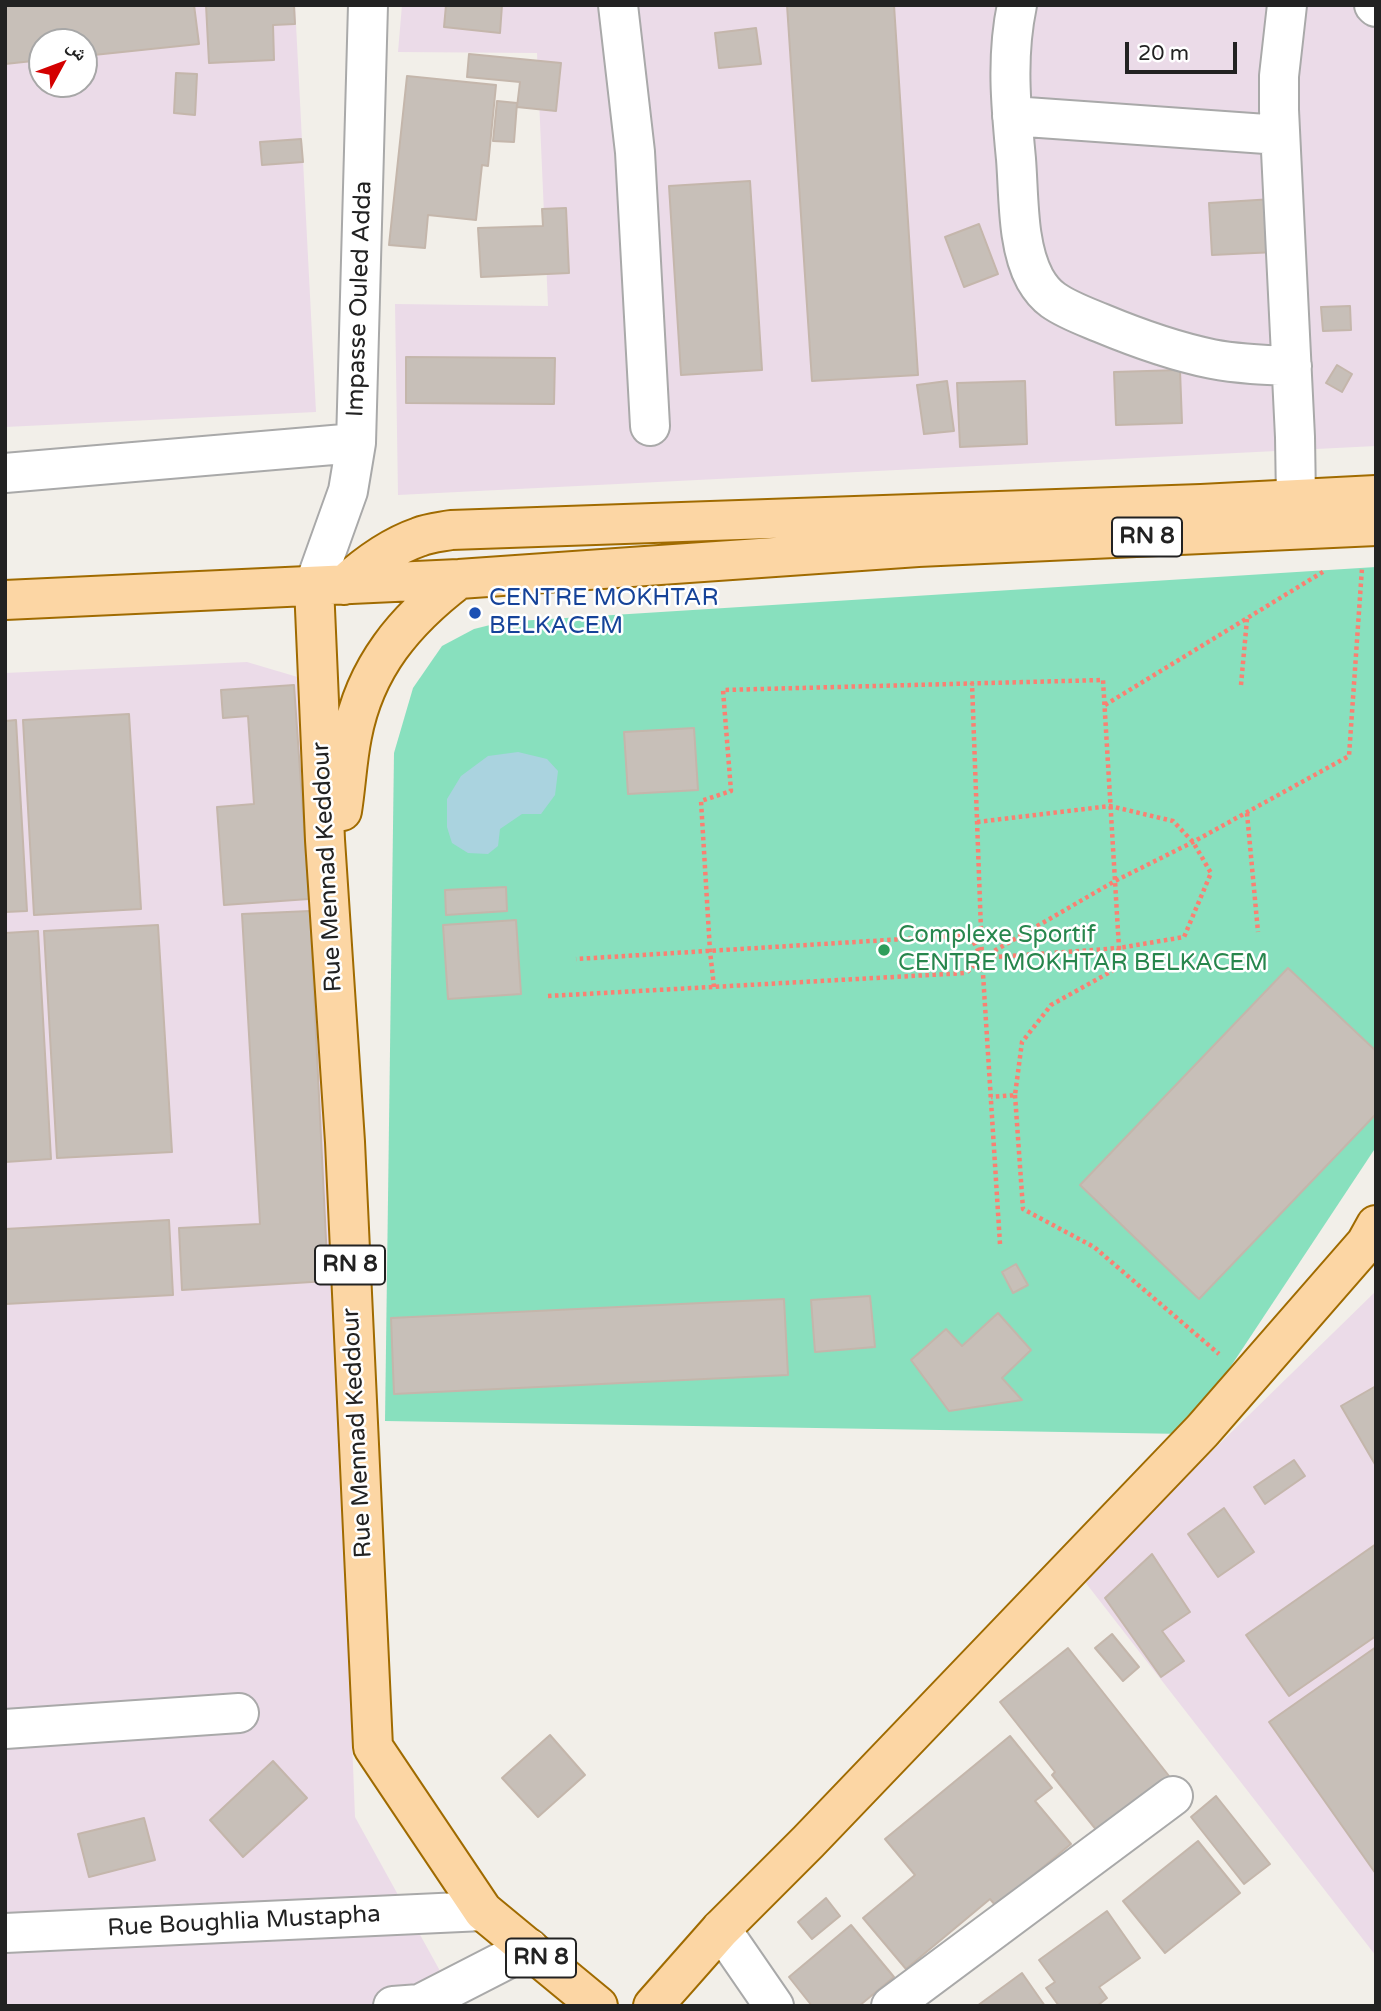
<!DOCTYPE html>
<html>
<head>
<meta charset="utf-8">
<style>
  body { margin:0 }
  #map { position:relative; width:1381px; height:2011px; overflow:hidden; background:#f2efe9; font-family:"Varela Round","Noto Naskh Arabic",sans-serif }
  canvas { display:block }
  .frame { position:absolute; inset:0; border:7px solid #222; pointer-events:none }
  .north { position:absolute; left:28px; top:28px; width:70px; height:70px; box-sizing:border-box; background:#fff; border:2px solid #a7a7a7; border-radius:50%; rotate:49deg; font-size:19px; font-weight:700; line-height:28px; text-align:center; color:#222 }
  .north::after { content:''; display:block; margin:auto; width:24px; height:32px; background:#d40000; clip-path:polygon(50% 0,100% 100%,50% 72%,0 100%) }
  .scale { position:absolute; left:1125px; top:42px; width:112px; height:32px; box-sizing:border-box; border:4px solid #222; border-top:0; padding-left:9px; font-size:21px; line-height:24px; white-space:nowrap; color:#222; -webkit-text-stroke:5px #fff; paint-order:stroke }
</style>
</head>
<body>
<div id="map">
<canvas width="1381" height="2011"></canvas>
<div class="frame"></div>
<div class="north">ش</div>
<div class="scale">20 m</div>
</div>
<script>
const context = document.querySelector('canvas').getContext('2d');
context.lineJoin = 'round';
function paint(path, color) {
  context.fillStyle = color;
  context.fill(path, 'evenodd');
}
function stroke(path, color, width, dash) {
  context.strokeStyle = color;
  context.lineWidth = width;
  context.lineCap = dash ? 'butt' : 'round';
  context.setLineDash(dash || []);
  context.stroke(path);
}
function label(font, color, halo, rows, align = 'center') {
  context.font = font + ' "Varela Round",sans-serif';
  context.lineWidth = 5;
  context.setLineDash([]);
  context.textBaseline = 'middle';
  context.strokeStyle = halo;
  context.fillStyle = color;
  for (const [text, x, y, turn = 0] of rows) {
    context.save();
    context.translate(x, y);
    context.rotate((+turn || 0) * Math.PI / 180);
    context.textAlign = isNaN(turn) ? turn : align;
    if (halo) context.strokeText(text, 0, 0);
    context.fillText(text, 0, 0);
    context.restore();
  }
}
paint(new Path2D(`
  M5,5H295L316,412L5,427ZM42,42H84V84H42Z
  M402,5H1376V446L398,495L395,304L548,306L537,53L398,52Z
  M247,662L311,681L355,1817L450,1989L435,2006H5V673Z
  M1376,1291V1956L1082,1578Z`), '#ebdbe8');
paint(new Path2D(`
  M1376,567V1147L1186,1434L385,1421L394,753L413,688L442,646L474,629L502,622Z`), '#88e0be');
paint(new Path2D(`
  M518,752L547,759L558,771L555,795L541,814H522L500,829L498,846L488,854L468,853L452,843L447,827V799L461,776L488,756Z`), '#aad3df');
const building = new Path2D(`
  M5,5H194L199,44L84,56V42H42V60L5,64Z
  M206,5H294L295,24L273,25L274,60L209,63Z
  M446,5H502L500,33L444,27Z
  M787,5H894L918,375L812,381Z
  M756,28L761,64L719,68L715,33Z
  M469,54L561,63L556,111L517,107L520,82L467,77Z
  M176,73L197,74L195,115L174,113Z
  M407,76L496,85L488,166L482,165L476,220L428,215L425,248L389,245Z
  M497,101L517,103L514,142L493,141Z
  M301,139L303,162L262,165L260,142Z
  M750,181L762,370L681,375L669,186Z
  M1273,199L1276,252L1212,255L1209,203Z
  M566,208L569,273L481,277L478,228L543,226L542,209Z
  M979,224L998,274L964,287L945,237Z
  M1350,306L1351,330L1323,331L1321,307Z
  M406,357L555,358L554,404L406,403Z
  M1337,365L1352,374L1342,392L1326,383Z
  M1180,370L1182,423L1116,425L1114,372Z
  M947,381L954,431L924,434L917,385Z
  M1025,381L1027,444L960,447L957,383Z
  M294,685L309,899L224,905L217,807L254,804L248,716L223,718L221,690Z
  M129,714L141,909L34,915L23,720Z
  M16,720L27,911L5,912V721Z
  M694,728L698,790L628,794L624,732Z
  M506,887L507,911L446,915L445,890Z
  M310,911L328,1281L182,1290L179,1228L260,1224L242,914Z
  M516,920L521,994L448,999L443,925Z
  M158,925L172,1152L57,1158L44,931Z
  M38,931L51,1159L5,1162V933Z
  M1288,968L1376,1051V1114L1199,1299L1080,1185Z
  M169,1220L173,1295L5,1304V1229Z
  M1016,1264L1028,1285L1013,1293L1002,1272Z
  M870,1296L875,1347L815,1352L811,1300Z
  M784,1299L788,1375L394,1394L391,1318Z
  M998,1313L1031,1350L1002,1378L1022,1400L949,1411L911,1360L946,1329L962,1346Z
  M1376,1386V1466L1341,1406Z
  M1294,1460L1305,1476L1265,1504L1254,1487Z
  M1224,1508L1254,1552L1218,1577L1188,1534Z
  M1376,1544V1636L1289,1696L1246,1635Z
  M1152,1554L1190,1612L1162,1631L1184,1661L1161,1677L1105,1598Z
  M1112,1634L1139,1667L1123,1681L1095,1648Z
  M1376,1647V1874L1269,1722Z
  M1068,1648L1169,1776L1098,1832L1052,1775L1055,1772L1000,1702Z
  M550,1735L585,1775L538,1817L502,1778Z
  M1010,1736L1052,1788L1035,1801L1071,1844L996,1906L990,1899L906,1969L863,1918L915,1875L885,1839Z
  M273,1761L307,1798L243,1857L210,1820Z
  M1216,1796L1270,1864L1244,1884L1191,1817Z
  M144,1818L155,1860L89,1877L78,1834Z
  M1198,1841L1240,1893L1165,1953L1123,1901Z
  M826,1898L840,1916L812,1939L798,1922Z
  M1107,1911L1140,1958L1099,1987L1107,1998L1097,2006H1059L1046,1988L1055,1982L1039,1960Z
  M851,1925L894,1977L859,2006H812L789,1977Z
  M1022,1973L1045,2006H977Z`);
paint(building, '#c7bfb8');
stroke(building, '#c4b6ab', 2);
const minor = new Path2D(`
  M618,5L635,152L650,426
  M1017,5C1006,57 1011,107 1016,159C1019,197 1017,246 1035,279C1039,286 1046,295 1053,300C1067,310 1084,316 1101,323C1137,338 1173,351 1212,359C1238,364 1265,365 1292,366
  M1287,5L1279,76V110L1295,437L1296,499
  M1374,5L1376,7
  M1012,116L1280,135
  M5,473L356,443
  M314,586L348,491L356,443L368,5
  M5,1729L239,1713
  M721,1929L774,2006
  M5,1933L483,1911
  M393,2006L420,2004L529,1948
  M891,2006L1173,1796`);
const major = new Path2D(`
  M344,585C366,565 390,547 419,537C429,533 441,532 451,530L1201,504L1376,495
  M314,586L325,840L345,1142L373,1747L483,1911L598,2006
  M5,600L459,579L918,547L1376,526
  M342,811C346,786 347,761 352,736C365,667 405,620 459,579
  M653,2006L721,1929L808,1842L1202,1431L1366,1243L1376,1225`);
stroke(minor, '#a9a9a9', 42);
stroke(major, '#a06b00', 42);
stroke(new Path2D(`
  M1241,685L1247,619
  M1105,705L1326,570
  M1247,813L1258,932
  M977,822L1110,806L1173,821L1193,842L1211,873L1184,937L1119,948L1112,971L1051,1005L1022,1042L1015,1095L991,1097
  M714,987L710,951L701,801L731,791L723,690L1103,680L1119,948L982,958L972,683
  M548,996L966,973L982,958L970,935L576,959
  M1015,1095L1023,1209L1094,1247L1219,1354
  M1000,1244L982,958L1115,881L1193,842L1349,756L1362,568`), '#fa8072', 4.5, [3.5, 3.5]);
stroke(minor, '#fff', 38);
stroke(major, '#fcd6a4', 38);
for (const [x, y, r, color] of [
  [475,613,7,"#1a4fb4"],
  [884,950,7,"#2e9e5b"]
]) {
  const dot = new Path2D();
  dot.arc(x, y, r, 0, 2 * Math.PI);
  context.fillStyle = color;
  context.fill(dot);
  stroke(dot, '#fff', 2.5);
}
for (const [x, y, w] of [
  [1147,537,70],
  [350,1265,70],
  [541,1958,70]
]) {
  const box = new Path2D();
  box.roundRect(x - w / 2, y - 19.5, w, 39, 5);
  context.fillStyle = '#fff';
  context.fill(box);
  stroke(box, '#222', 2);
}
label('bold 23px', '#222', null, [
  ["RN 8",1147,537],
  ["RN 8",350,1265],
  ["RN 8",541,1958]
]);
label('24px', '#222', '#fff', [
  ["Impasse Ouled Adda",360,299,-88],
  ["Rue Mennad Keddour",328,867,-93],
  ["Rue Mennad Keddour",358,1433,-93],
  ["Rue Boughlia Mustapha",244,1922,-3]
]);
label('24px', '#164399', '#fff', [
  ["CENTRE MOKHTAR",489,599],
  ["BELKACEM",489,627]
], 'left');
label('24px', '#27864d', '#fff', [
  ["Complexe Sportif",898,936],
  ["CENTRE MOKHTAR BELKACEM",898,964]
], 'left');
</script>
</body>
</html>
